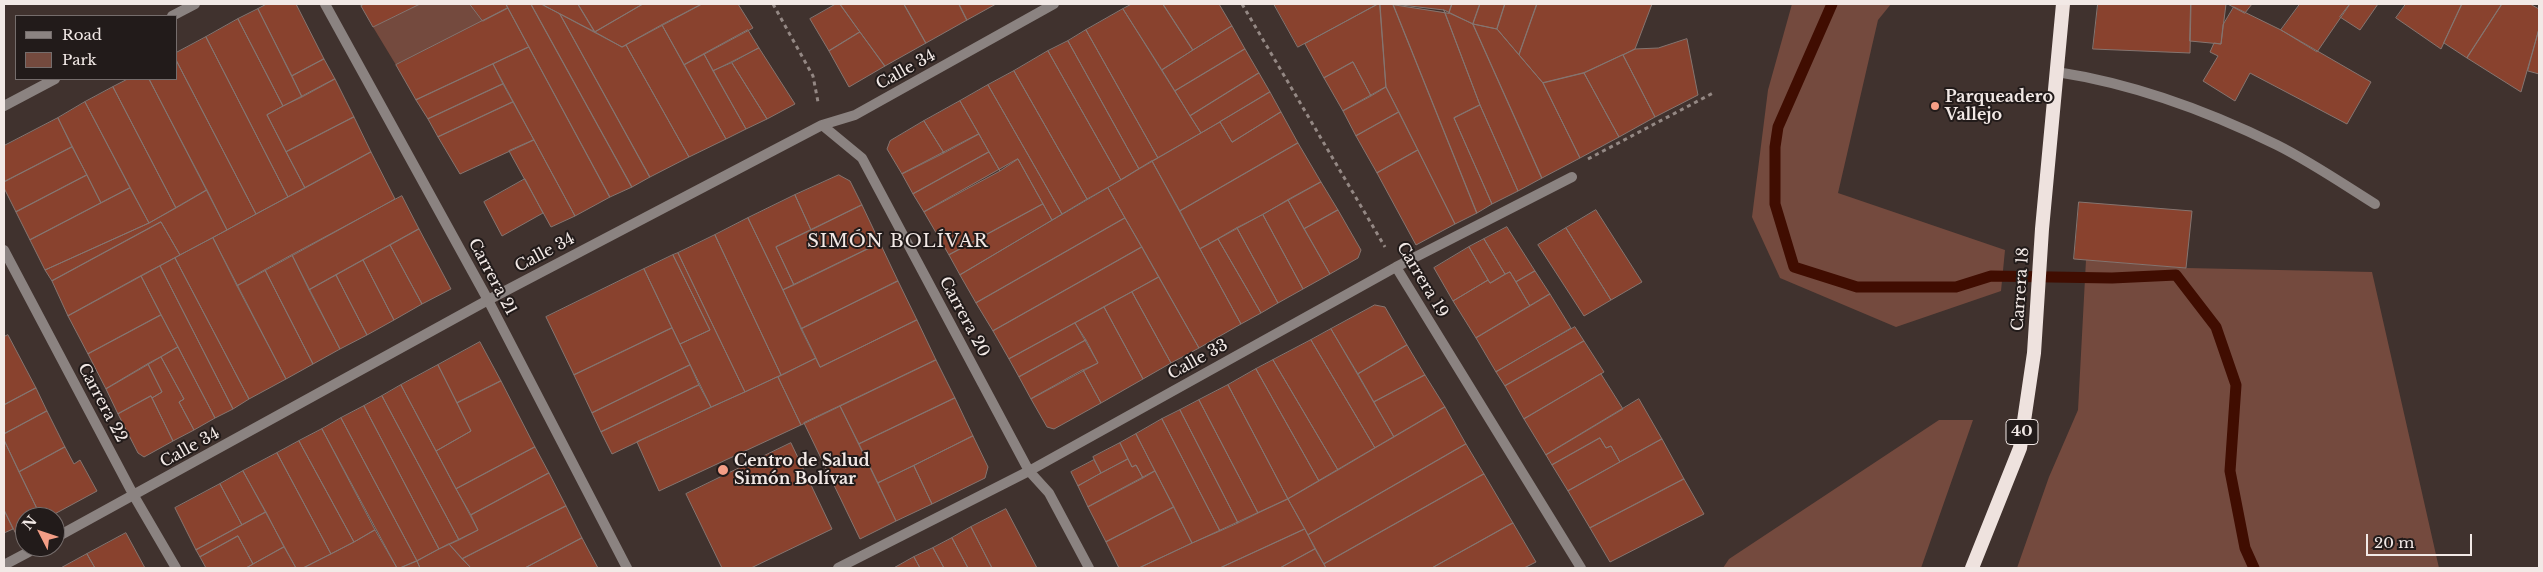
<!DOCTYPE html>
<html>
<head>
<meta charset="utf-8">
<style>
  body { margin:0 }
  #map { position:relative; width:2543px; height:572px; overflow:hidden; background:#40322e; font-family:"Libre Baskerville",serif }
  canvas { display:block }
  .frame { position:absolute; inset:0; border:5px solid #f2e9e6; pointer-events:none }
  .legend { position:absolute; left:15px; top:15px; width:162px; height:65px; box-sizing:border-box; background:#221b1a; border:1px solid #756d6c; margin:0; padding:6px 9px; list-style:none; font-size:15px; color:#f2e9e6 }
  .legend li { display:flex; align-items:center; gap:10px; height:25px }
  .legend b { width:25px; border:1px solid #756d6c }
  .north { position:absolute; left:15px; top:507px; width:50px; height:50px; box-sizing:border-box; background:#221b1a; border:1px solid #756d6c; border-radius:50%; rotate:311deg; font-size:14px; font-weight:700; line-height:20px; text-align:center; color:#f2e9e6 }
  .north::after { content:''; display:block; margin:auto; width:18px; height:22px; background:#f49e86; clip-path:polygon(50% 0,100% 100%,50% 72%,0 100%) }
  .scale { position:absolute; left:2366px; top:534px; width:106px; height:22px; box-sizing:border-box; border:2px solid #f2e9e6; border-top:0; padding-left:6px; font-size:15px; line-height:18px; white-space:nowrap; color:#f2e9e6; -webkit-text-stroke:4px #221b1a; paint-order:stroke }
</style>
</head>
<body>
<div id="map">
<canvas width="2543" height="572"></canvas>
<div class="frame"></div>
<ul class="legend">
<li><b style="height:6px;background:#8b8381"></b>Road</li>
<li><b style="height:14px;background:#744a3e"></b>Park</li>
</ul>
<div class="north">N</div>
<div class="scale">20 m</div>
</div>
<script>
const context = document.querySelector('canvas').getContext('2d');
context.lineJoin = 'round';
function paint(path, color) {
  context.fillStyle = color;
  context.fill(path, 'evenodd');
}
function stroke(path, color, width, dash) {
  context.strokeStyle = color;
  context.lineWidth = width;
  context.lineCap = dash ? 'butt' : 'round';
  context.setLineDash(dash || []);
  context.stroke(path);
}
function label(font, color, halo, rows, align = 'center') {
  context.font = font + ' "Libre Baskerville",serif';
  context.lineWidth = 4;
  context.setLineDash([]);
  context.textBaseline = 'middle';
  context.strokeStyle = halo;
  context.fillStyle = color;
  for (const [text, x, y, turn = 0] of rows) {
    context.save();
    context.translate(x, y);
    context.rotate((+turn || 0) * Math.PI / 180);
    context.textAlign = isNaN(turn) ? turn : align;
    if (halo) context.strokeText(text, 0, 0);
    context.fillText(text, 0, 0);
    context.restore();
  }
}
paint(new Path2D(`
  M420,4H470L483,21L396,65L373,27Z
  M1792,4H1891L1878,20L1838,193L2005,250L2001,291L1896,327L1780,278L1752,217L1768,90Z
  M2086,260L2186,268L2372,272L2439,568H2017L2049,477L2078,410Z
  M1939,420H1973L1921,568H1723L1729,559Z`), '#744a3e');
stroke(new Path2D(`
  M1832,4L1778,127L1775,147V204L1794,267L1857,287H1956L1991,276L2112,278L2176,275L2216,327L2236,385L2230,471L2245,548L2254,568`), '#400d01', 11);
const building = new Path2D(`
  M267,4H296L324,59L292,76L258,9Z
  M365,4H420L373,27L361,6Z
  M470,4H506L508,8L483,21Z
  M506,4H531L632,187L610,197Z
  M531,4H541L560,14L650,177L632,187Z
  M544,4H578L595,32L545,6Z
  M578,4H643L595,32Z
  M643,4H702L622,47L595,32Z
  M702,4H738L753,28L684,65L662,25Z
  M836,4H840L860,32L829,51L810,19Z
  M840,4H904L926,43L885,66Z
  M904,4H959L967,20L926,43Z
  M959,4H996L967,20Z
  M1132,4H1163L1193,50L1162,70L1123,9Z
  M1163,4H1219L1232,26L1193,50Z
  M1274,4H1378L1298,47Z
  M1378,4H1380L1386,87L1371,96L1353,62L1324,78L1305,44Z
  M1380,4H1393L1477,213L1455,224L1386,87Z
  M1389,4H1452L1449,13Z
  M1393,4L1444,10L1480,105L1454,118L1492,204L1477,213Z
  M1452,4H1480L1473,24L1449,13Z
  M1480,4H1505L1497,29L1473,24Z
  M1505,4H1537L1519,55L1497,29Z
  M1537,4H1652L1635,49L1584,73L1543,83L1519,55Z
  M2098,4H2191L2190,53L2093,49Z
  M2191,4H2226L2221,44L2190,41Z
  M2228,4H2252L2245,13Z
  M2300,4H2350L2317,52L2281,30Z
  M2350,4H2378L2360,30L2340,17Z
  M2406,4H2462L2441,49L2396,18Z
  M2462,4H2502L2467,58L2444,43Z
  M2502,4H2530L2539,9V29L2521,92L2467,58Z
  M2234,7L2281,30L2371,82L2347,124L2250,73L2235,101L2203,81L2218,56L2210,52L2214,43L2221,44L2223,25Z
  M508,8L529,47L416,100L396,65Z
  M258,9L302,97L283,106L238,19Z
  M1123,9L1201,133L1158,158L1086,30Z
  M1444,10L1473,24L1542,178L1518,191L1480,105Z
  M560,14L622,47L626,45L689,157L650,177Z
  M238,19L283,106L267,115L305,188L288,197L206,37Z
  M1473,24L1497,29L1543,83L1580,158L1542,178Z
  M662,25L726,139L689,157L626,45Z
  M1232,26L1245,49L1175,91L1162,70Z
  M2539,29V74L2528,71Z
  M748,30L759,48L713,71L704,54Z
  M1086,30L1158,158L1139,169L1068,41Z
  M860,32L885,66L849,87L829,51Z
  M206,37L288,197L256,214L176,60V53Z
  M1687,39L1698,95L1655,117L1623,55L1635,49L1658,48Z
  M1068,41L1139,169L1121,180L1048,51Z
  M529,47L610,197L575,216L493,64Z
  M759,48L795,104L767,119L732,63Z
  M1245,49L1259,73L1190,116L1175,91Z
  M1048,51L1121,180L1087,199L1014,71Z
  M704,54L746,129L726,139L684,65Z
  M1623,55L1655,117L1619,137L1584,73Z
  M324,59L335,79L302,97L292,76Z
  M176,60L256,214L227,230L149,79H176Z
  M1353,62L1371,96L1343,111L1324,78Z
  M732,63L767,119L746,129L713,71Z
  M493,64L503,84L428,119L416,100Z
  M1014,71L1087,199L1062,214L988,85Z
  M1259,73L1270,92L1201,133L1190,116Z
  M1584,73L1619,137L1580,158L1543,83Z
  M128,79H149L207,190L176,208L113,87Z
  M335,79L354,117L286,152L267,115Z
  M503,84L513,102L438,137L428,119Z
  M988,85L1062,214L1052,220L1018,159L1000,171L960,101Z
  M113,87L176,208L149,223L85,102Z
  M1386,87L1399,112L1356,136L1343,111Z
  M1270,92L1281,112L1232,142L1220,122Z
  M960,101L979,134L944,153L924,121Z
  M85,102L130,188L101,203L58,118Z
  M513,102L534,140L460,174L438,137Z
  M1480,105L1518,191L1492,204L1454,118Z
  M1281,112L1298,143L1180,211L1152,161L1220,122L1232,142Z
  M1399,112L1418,150L1377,173L1356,136Z
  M354,117L371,152L305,188L286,152Z
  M58,118L72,147L4,182V146Z
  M924,121L944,153L902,174L887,149L890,141Z
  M979,134L989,152L913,194L902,174Z
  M534,140L575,216L551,227L509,151Z
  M1298,143L1321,182L1200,249L1180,211Z
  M72,147L87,175L16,212L4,188V182Z
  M1418,150L1455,224L1416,245L1377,173Z
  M371,152L395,199L237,286L213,238Z
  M989,152L1000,171L924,212L913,194Z
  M1018,159L1043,204L949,255L924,212Z
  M1152,161L1241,324L1199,348L1108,188Z
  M87,175L101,203L30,240L16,212Z
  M839,175L850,181L862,205L811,230L795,195Z
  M525,179L543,213L502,236L484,202Z
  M1321,182L1338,210L1304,229L1288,200Z
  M130,188L149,223L45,270L30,240Z
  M1108,188L1125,218L976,303L960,275Z
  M207,190L227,230L180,255L161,222L52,281L45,270L149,223Z
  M795,195L811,230L776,247L794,285L783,290L748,218Z
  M402,196L419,229L309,290L292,255Z
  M1288,200L1330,274L1303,289L1263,215Z
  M2079,202L2192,211L2186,268L2074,259Z
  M1043,204L1052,220L960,275L949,255Z
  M862,205L880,243L794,285L776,247Z
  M1338,210L1361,250L1358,258L1330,274L1304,229Z
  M1596,210L1642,282L1611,300L1566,228Z
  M1263,215L1303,289L1278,303L1237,228Z
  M748,218L816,358L781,375L715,235Z
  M1125,218L1142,247L993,331L976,303Z
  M161,222L180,255L68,316L52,281Z
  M1507,227L1535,271L1516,282L1510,272L1505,274L1484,239Z
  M1237,228L1278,303L1261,313L1218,239Z
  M1566,228L1611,300L1584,316L1538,245Z
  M419,229L451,289L422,304L390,245Z
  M715,235L781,375L745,392L678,253Z
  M213,238L286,379L249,399L175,258Z
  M1218,239L1261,313L1241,324L1200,249Z
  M1484,239L1505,274L1490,283L1469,247Z
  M880,243L898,281L801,329L783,290Z
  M390,245L422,304L394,320L363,260Z
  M1142,247L1159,277L1009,359L993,331Z
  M1469,247L1488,280L1453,301L1434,268Z
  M678,253L745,392L711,407L680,344L710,330L673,255Z
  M292,255L340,349L313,364L265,270Z
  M673,255L710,330L680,344L644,269Z
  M175,258L249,399L233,409L160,266Z
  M363,260L394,320L367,335L336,275Z
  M160,266L233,409L215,418L141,276Z
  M644,269L672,328L574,375L546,317Z
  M265,270L313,364L286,379L237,286Z
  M1535,271L1550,294L1530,306L1516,282Z
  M1510,272L1530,306L1476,338L1453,301L1488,280L1490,283Z
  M336,275L367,335L340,349L309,290Z
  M141,276L161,315L88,354L68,316Z
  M1159,277L1199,348L1171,363L1132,292Z
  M898,281L917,320L820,367L801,329Z
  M1132,292L1171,363L1143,379L1104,307Z
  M1550,294L1571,328L1496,372L1476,338Z
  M1375,305L1385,307L1407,345L1358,374L1331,329Z
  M1104,307L1143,379L1101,403L1083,370L1098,363L1075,323Z
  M161,315L178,347L106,389L88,354Z
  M917,320L936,360L801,425L778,377L816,358L820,367Z
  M1075,323L1086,340L1019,377L1009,359Z
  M1575,327L1584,341L1505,386L1496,372Z
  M672,328L690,365L592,413L574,375Z
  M1331,329L1394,437L1375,448L1311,340Z
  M8,335L36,388L4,405V337Z
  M1086,340L1098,363L1031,399L1019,377Z
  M1311,340L1375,448L1338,470L1273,360Z
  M1584,341L1604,372L1524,419L1505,386Z
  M480,342L501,381L457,403L438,365Z
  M1407,345L1425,375L1374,402L1358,374Z
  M178,347L215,418L194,430L179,402L184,399L161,357Z
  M161,357L184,399L179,402L194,430L173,441L152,398L162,392L148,364Z
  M936,360L955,398L859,444L840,406Z
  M1273,360L1338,470L1319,481L1256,369Z
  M148,364L162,392L152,398L151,396L118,414L106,389Z
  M438,365L471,431L436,451L401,385Z
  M690,365L699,385L601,432L592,413Z
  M1256,369L1319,481L1288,499L1228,385Z
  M1083,370L1101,403L1054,429L1047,427L1031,399Z
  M1601,374L1623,409L1546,455L1524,419Z
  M1425,375L1445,407L1394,437L1374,402Z
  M778,377L801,425L659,491L637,442Z
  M501,381L535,447L456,489L436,451L471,431L457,403Z
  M401,385L478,530L459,540L382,396Z
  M699,385L711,407L612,454L601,432Z
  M1228,385L1288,499L1258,513L1199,400Z
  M36,388L47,411L4,434V405Z
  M151,396L173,441L144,457L138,453L118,414Z
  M382,396L459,540L439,549L364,406Z
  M955,398L973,436L878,483L859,444Z
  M1639,399L1662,439L1620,462L1611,446L1606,448L1600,438L1552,465L1546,455Z
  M1199,400L1258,513L1238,523L1180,410Z
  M364,406L439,549L417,561L341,418Z
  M840,406L896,521L860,539L804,423Z
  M1445,407L1466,444L1308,535L1288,499Z
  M1180,410L1238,523L1220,531L1162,419Z
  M47,411L65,447L19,472L4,440V434Z
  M341,418L417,561L400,568H397L322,429Z
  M1162,419L1220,531L1192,543L1136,434Z
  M322,429L375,530L354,542L299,441Z
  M1136,434L1155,471L1143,478L1136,465L1132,467L1120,443Z
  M973,436L988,467L985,478L932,504L914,466Z
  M1600,438L1606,448L1611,446L1620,462L1568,491L1552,465Z
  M1662,439L1684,479L1590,528L1568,491Z
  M4,440L41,517H25V531L17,536L4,510Z
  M299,441L354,542L331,554L277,453Z
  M791,443L832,529L751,568H722L686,494Z
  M1120,443L1128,459L1101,473L1093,457Z
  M1466,444L1484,474L1324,564L1308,535Z
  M65,447L74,464L80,460L97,491L49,517H41L19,472Z
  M535,447L549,473L471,515L456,489Z
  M277,453L331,554L303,568H296L243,471Z
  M1128,459L1132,467L1136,465L1143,478L1088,507L1078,486Z
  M1094,460L1101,473L1078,486L1071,472Z
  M914,466L932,504L896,521L878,483Z
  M243,471L266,512L242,525L220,484Z
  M1155,471L1174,507L1106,542L1088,507Z
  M549,473L566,506L462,559L449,544L478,530L471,515Z
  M1484,474L1513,523L1432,568H1326L1324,564Z
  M1684,479L1704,514L1610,562L1590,528Z
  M220,484L242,525L196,550L175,508Z
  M1288,499L1305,529L1220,568H1139Z
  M566,506L582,538L525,568H471L462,559Z
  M1174,507L1192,543L1139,568H1119L1106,542Z
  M1006,509L1037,568H992L971,527Z
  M4,510L13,529L4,533Z
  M266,512L284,547L253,564L238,536L200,557L196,550Z
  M1513,523L1536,562L1524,568H1432Z
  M971,527L992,568H968L952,538Z
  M1305,529L1315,549L1280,568H1220Z
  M375,530L397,568H303L354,542Z
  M126,533L145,568H95L87,554Z
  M238,536L253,564L246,568H206L200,557Z
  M582,538L598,568H525Z
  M952,538L968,568H944L933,548Z
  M449,544L471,568H420L417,561Z
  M284,547L296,568H246L253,564Z
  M933,548L944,568H920L914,557Z
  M1315,549L1326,568H1280Z
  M87,554L95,568H61Z
  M914,557L920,568H894Z
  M417,561L420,568H400Z`);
paint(building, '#89422e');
stroke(building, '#857570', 1);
stroke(new Path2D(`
  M773,4L813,76L818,102
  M1242,4L1385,247
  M1588,159L1715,92`), '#948884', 3, [4, 4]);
stroke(new Path2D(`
  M2057,72C2135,84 2206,110 2277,145C2311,162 2343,184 2375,204`), '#8b8381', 10);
stroke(new Path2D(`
  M325,4L488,300L627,568
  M172,16L195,4
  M4,106L55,79
  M822,125L862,158L1029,471L1049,493L1089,568
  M4,250L134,496L176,568
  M1396,267L1581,568
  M55,538L488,300L822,125L855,115L1054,4
  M4,565L38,547
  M838,568L1029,471L1396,267L1572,177`), '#8b8381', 10);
stroke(new Path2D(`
  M1972,568L2020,448L2034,353L2042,229L2063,4`), '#eee2de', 14);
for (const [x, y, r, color] of [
  [1935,106,5,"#f49e86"],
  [723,470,6,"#f49e86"]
]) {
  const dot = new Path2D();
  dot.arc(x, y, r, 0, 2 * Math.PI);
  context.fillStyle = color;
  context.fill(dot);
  stroke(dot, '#221b1a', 2);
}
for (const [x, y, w] of [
  [2022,432,32]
]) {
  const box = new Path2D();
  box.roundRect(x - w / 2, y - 12.5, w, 25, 4);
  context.fillStyle = '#221b1a';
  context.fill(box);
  stroke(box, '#f2e9e6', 1);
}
label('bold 15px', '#f2e9e6', null, [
  ["40",2022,432]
]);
label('16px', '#f2e9e6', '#221b1a', [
  ["Calle 34",906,70,-29],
  ["Calle 34",545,253,-28],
  ["Carrera 21",492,277,62],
  ["Carrera 19",1422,280,59],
  ["Carrera 18",2021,289,-86],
  ["Carrera 20",964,317,62],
  ["Calle 33",1198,360,-29],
  ["Carrera 22",102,403,62],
  ["Calle 34",190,448,-29]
]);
label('bold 16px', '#f2e9e6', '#221b1a', [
  ["Parqueadero",1945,97],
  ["Vallejo",1945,115],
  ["Centro de Salud",734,461],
  ["Simón Bolívar",734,479]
], 'left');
context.letterSpacing = '1px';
label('18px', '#f2e9e6', '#221b1a', [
  ["SIMÓN BOLÍVAR",898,242]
]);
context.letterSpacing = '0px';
</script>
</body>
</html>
